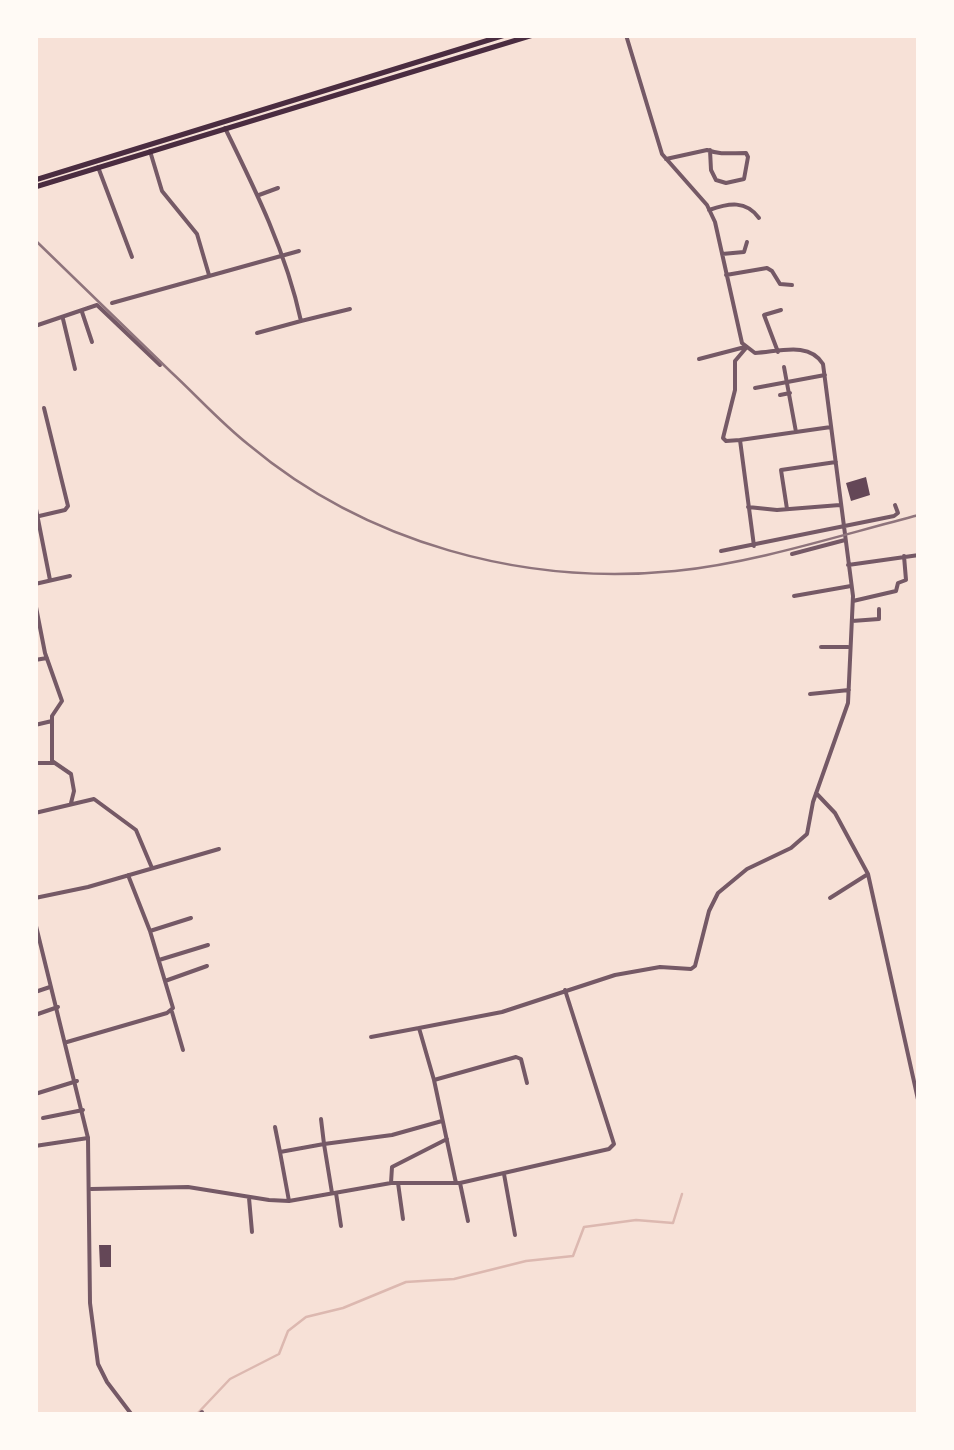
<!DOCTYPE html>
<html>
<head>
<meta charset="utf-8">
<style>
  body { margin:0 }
  #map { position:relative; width:954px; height:1450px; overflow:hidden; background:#f7e1d7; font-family:Karla,sans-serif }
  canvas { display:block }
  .frame { position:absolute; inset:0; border:38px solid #fffaf5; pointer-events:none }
</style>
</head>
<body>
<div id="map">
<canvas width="954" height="1450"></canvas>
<div class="frame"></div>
</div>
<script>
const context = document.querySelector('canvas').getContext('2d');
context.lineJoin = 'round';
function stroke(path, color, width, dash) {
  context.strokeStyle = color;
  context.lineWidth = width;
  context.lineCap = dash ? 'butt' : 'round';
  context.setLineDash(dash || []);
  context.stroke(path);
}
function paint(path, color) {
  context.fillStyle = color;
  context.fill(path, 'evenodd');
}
stroke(new Path2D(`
  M196,1415L230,1379L279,1354L288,1331L306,1317L343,1308L406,1282L454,1279L526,1261L573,1256L584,1227L636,1220L673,1223L682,1194`), '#dcb8b0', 2.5);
paint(new Path2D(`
  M866,477L870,495L851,501L846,483Z
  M99,1245H111V1267H100Z`), '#644757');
stroke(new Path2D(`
  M225,128C256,191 286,252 301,321L350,309
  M150,151L162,191L197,234L209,275
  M666,159L707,150C721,155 730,153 746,153L748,157L744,179L726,183L716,180L711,170L710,150
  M98,167L132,257
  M259,195L278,188
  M709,210C729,203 746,200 759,218
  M722,254L744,252L747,242
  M726,275L767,268L772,271L780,284L792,285
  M112,303L299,251
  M82,312L92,342
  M63,319L75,369
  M35,326L97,305L160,365
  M257,333L301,321
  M746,348L735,361V390L723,438L726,441L740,440L754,546
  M778,352L764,315L781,310
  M699,359L745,347
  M784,367L796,432
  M755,388L825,375
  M780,395L790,393
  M740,440L831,427
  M35,504L50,580
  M748,507L777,510L840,505
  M787,509L781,470L836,462
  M35,517L65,510L68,506L44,408
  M721,551L894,516L898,513L895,505
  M792,554L845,540
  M848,565L919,555
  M35,584L70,576
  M794,596L851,586
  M853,601L896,591L898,583L906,580L904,556
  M35,602L45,653L62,701L52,716V761L71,774L74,791L71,803
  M852,621L879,619V609
  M821,647H848
  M35,660L47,658
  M810,694L849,690
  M35,725L52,721
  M35,763H54
  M816,793L835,813L868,874L919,1104
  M35,813L94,799L136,830L152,868
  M35,898L88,887L219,849
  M830,898L868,874
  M150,931L191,918
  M159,960L208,945
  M165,981L207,966
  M35,992L50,987
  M172,1012L183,1050
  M35,1015L58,1007
  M371,1037L419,1028
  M67,1042L167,1013L173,1008L150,931L128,875
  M434,1080L516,1057L521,1059L527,1083
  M35,1094L77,1081
  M43,1118L83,1110
  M275,1127L280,1152L324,1144L321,1119
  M35,1146L88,1138
  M280,1152L289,1201
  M504,1174L515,1235
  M391,1183L392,1167L447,1139
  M398,1183L403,1219
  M456,1183L434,1080L419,1028L502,1012L615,975L660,967L691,969L695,966L709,911L718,893L747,869L791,848L807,834L813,802L848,703L853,596L823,364C809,341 778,352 755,353L742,343L715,222L707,205L662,154L626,35
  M460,1183L468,1221
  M91,1189L188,1187L269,1200L289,1201L391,1183H460L609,1149L614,1144L565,990
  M332,1193L324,1144L392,1135L442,1121
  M336,1193L341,1226
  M249,1198L252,1232
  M199,1415L202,1412`), '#755966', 4);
stroke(new Path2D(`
  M35,922L88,1138L90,1303L98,1364L107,1382L132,1415`), '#755966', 4);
stroke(new Path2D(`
  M35,180L505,35
  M35,187L533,35`), '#4a2c40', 5);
stroke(new Path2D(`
  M35,240C80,284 126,328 171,372C197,396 221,423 249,445C366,543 523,586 675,571C755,563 840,535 919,515`), '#8f747c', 2.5);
</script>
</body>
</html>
